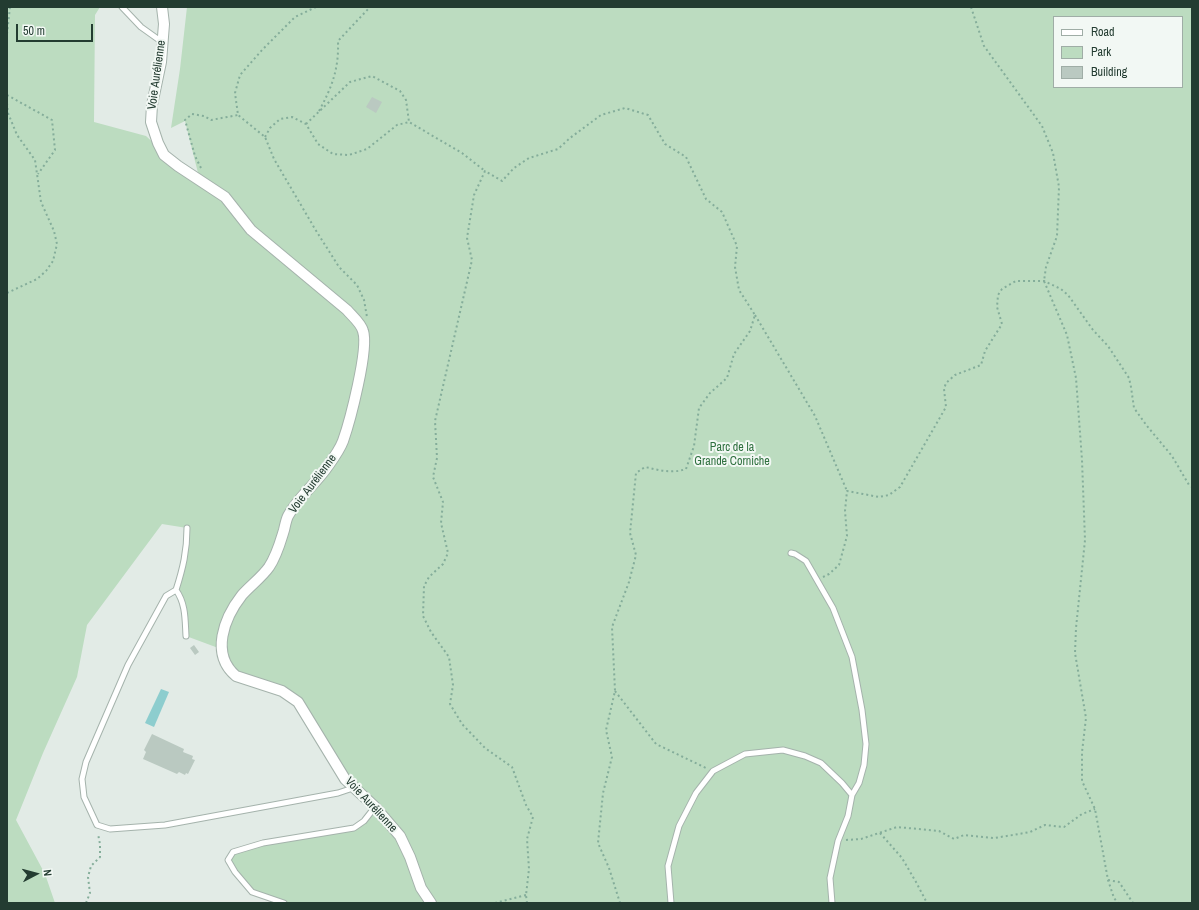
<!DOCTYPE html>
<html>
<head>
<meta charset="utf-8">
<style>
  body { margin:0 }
  #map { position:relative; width:1199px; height:910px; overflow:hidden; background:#e2ebe6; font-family:"Archivo Narrow",sans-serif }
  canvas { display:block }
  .frame { position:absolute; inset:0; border:8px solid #233c31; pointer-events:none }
  .legend { position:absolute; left:1053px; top:16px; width:130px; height:72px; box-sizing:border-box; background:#f2f8f4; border:1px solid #9fada6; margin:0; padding:5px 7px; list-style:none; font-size:12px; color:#233c31 }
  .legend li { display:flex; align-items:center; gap:8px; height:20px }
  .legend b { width:20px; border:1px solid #9fada6 }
  .north { position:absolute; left:16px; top:854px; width:40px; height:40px; -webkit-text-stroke:3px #f2f8f4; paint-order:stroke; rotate:84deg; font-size:11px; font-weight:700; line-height:16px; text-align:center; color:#233c31 }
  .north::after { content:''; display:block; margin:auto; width:14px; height:18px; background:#233c31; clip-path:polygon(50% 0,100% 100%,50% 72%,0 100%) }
  .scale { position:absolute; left:16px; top:24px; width:77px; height:18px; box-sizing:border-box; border:2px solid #233c31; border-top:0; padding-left:5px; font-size:12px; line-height:14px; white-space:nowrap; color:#233c31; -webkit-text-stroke:3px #f2f8f4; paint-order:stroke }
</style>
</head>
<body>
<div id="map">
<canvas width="1199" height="910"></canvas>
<div class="frame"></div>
<ul class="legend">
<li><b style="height:5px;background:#fff"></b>Road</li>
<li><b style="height:11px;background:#bcdcc0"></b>Park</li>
<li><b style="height:11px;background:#bac9c1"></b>Building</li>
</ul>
<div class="north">N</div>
<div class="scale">50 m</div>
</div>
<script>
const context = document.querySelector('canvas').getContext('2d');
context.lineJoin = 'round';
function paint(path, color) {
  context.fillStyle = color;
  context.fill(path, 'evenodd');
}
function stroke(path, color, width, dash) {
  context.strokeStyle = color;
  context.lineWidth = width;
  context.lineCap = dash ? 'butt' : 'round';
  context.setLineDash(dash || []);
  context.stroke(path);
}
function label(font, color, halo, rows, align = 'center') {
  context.font = font + ' "Archivo Narrow",sans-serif';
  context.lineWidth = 4;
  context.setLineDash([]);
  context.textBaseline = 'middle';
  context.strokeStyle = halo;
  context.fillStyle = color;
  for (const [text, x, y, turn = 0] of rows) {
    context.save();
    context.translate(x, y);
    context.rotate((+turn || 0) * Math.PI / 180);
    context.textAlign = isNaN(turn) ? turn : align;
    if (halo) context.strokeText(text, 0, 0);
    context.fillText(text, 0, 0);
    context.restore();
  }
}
paint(new Path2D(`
  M7,7H100L95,15L94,122L146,136L177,165L200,181L185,121L171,128L180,69L187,7H1192V903H284L252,892L228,860L233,852L263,843L354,828L371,812L368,801L354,787L298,702L236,676L221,649L186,636L184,611L176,590L184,563L187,528L162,524L87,625L77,677L43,753L16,820L45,874L55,903H7ZM1054,17H1182V87H1054Z`), '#bcdcc0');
paint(new Path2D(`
  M161,689L169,692L154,727L145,723Z`), '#8dcdce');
paint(new Path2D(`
  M372,97L382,102L376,113L366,107Z
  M194,645L199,652L195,655L190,648Z
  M152,734L184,749L183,752L193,756L192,759L195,760L188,774L186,773L185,775L179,772L177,774L143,759L146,752L144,750Z`), '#bac9c1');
const service = new Path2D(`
  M122,7L141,27L162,42
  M791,553L795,554L806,561L833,608L852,657L862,710L866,744L864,765L859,783L852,795L848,816L838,841L830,878L832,903
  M176,590C183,568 187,551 187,528
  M186,636C185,620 186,604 176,590L166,596L128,665L86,762L82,779L84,797L97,825L110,829L165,825L338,793L353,788
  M284,903L252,892L235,872L228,860L233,852L263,843L354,828L364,821L375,807
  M671,903L668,866L679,826L696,793L713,771L745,754L783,750L805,756L821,763L842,783L852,795`);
const minor = new Path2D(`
  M162,7L164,24L161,62L152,105L151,122L158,143L164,155L178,166L225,197L251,230L347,310C352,316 361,323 363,331C369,349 350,421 343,441C340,449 333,459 328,466C316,484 298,497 288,516C286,520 285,526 284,530C280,543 277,555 269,567C262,577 251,585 242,595C224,618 210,654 236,676L282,691L298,702L345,779L375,807L400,836L410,857L421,888L431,903`);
stroke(service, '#a5b3ac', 7);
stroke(minor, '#a5b3ac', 12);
stroke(new Path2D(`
  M316,7L295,17L262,50L240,75L235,93L238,115L265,137L274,159L315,229L339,267L357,285L364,300L367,317
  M971,7L984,46L1042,126L1053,153L1059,187L1057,236L1046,267L1044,281L1067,335L1076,378L1082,460L1085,540L1076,628L1075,653L1086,718L1082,752V781L1095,809L1108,880L1114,898L1118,903
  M7,34L10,7
  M7,95L52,120L55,150L38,174
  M7,103L8,113L17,135L35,160L41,202L54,231L57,244L53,261L46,271L37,279L7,293
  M319,111C332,87 339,69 338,41L370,7
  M306,124L350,82L372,76L400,91L406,100L409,122
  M265,137L270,128L280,119L292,117L306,124L318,144L333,154L349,155L367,149L397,125L409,122L462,153L485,171
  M201,168L195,156L185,120L192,114L204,116L211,120L238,115
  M755,315L815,416L847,491
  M823,577L829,574L839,565L847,536L845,511L847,491L879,497L889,495L900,487L946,407L944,389L946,383L955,375L981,365L985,351L1002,324L997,307L998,295L1002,289L1016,281H1044L1061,289L1068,295L1093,330L1108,346L1129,378L1131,387L1134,408L1147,426L1172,456L1189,485L1192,487
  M615,691L656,744L706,768
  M880,833L902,858L916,882L927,903
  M846,840L861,839L897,827L939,831L954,839L964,835L994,838L1013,835L1030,832L1045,825L1064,827L1082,814L1095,809
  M1108,880L1119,882L1133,903
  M86,903L90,893L88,877L91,866L100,857V844L98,834
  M495,903L526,895
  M527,903L526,895L529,869L527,839L533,817L526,805L512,767L485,748L462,724L450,704L453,685L449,657L431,632L423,616L424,586L429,577L443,564L448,553L441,523L443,502L433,477L437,458L435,421L472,260L467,238L474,195L485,171L502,181L514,168L529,158L558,149L570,138L601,115L625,108L648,115L665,144L686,157L706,199L722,212L737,246L735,267L739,290L755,315L750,331L734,354L727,378L710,393L699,408L694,446L686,469C671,474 659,470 645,467L636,473L630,533L636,555L629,582L612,627L615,691L606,730L612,757L603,793L598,843L609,868L620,903`), '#84ad9a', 2, [2, 3]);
stroke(service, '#fff', 5);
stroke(minor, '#fff', 10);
label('12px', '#233c31', '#f2f8f4', [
  ["Voie Aurélienne",157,75,-82],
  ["Voie Aurélienne",313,484,-53],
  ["Voie Aurélienne",371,805,47]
]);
label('12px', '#2f703f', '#f2f8f4', [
  ["Parc de la",732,448],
  ["Grande Corniche",732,462]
]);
</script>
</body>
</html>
